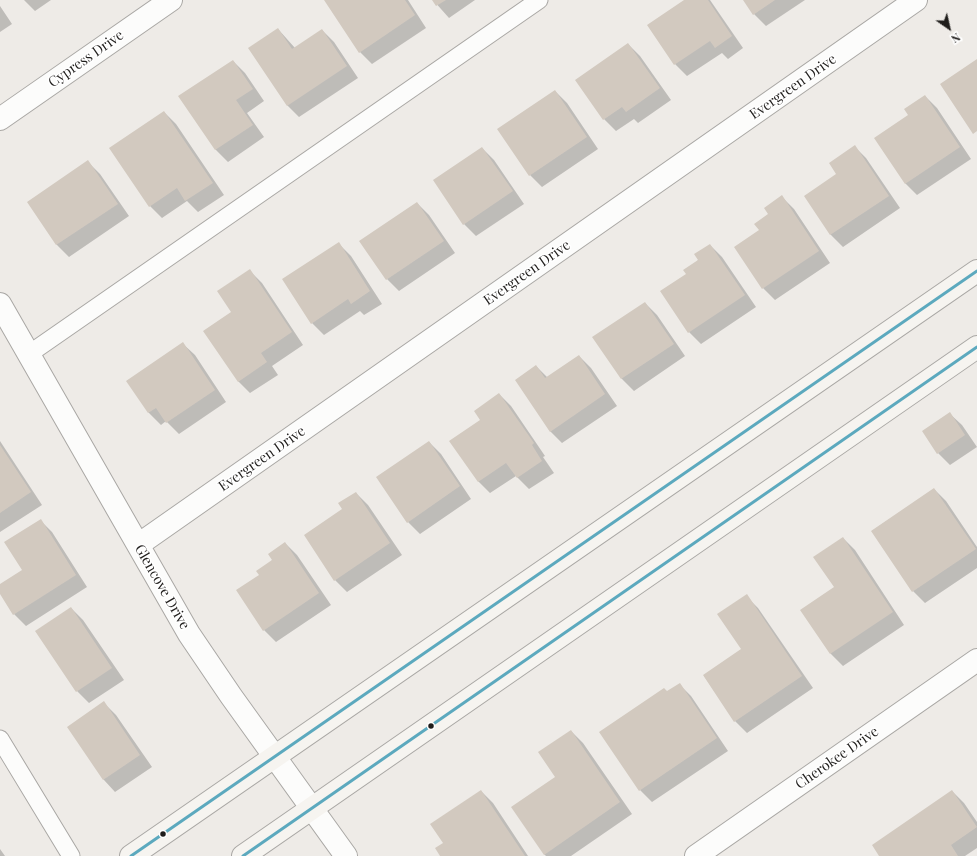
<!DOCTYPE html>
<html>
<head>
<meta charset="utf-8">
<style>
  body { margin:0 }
  #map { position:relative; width:977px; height:856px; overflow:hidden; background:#eeebe7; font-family:"Playfair Display",serif }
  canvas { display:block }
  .north { position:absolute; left:929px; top:8px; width:40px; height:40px; -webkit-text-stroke:3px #fff; paint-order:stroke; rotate:146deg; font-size:11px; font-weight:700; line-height:16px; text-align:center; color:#1f1d1b }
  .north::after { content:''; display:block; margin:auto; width:14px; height:18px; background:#1f1d1b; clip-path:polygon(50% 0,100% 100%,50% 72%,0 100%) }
</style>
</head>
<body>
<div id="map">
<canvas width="977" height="856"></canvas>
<div class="north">N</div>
</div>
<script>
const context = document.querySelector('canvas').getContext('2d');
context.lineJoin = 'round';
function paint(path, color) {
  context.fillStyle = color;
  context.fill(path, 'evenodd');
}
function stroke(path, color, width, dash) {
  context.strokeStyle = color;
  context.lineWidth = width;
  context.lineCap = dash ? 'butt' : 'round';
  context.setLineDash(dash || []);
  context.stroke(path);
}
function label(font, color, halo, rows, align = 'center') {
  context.font = font + ' "Playfair Display",serif';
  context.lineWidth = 3;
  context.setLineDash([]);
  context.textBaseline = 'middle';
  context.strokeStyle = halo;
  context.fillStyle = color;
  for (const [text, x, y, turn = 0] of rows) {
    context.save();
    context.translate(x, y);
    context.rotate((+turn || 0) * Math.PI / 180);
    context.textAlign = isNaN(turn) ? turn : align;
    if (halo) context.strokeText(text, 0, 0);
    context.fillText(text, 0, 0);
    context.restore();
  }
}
paint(new Path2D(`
  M24,0H51L35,11Z
  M325,0H408L426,28L372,64L360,52Z
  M433,0H475L449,18Z
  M686,0H710L743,48L728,59L722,53L687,76L675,64L649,25Z
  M744,0H805L766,26L754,14Z
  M0,6L12,24L0,32Z
  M278,29L295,48L322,30L334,42L358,78L299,117L287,105Z
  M628,44L640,56L671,100L638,123L634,119L616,131L604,119L577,80Z
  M233,61L245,73L264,101L247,113L264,137L228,162L216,150L180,97Z
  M555,91L567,103L598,149L542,187L530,175Z
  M925,96L937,108L971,159L917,195L905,183L909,115Z
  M164,112L176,124L224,195L198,212L187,201L162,218L150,206Z
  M854,146L866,158L900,208L843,247L831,235L805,196L838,174Z
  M482,148L494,160L524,204L476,236L464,224Z
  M88,162L100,174L129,216L69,257L57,245L28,202Z
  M782,197L794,209L830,263L775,300L763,288L760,231Z
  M417,203L429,215L455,253L399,291L387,279Z
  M339,244L351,256L382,304L364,315L360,311L324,335L312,323Z
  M710,245L722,257L756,307L701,344L689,332L687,274Z
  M250,271L262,283L303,345L272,366L278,375L250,393L238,381Z
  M645,303L657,315L685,356L634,391L622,379L594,337Z
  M183,344L195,355L226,402L179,434L166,421L161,425L149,413L127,381Z
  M579,356L591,368L617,406L562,443L550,431L536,366L548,378Z
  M499,394L511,406L545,456L543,457L554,473L529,489L516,476L490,493L478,481L481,420Z
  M950,414L962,425L977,447L950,465L938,453Z
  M0,441L42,505L0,532Z
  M429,442L441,454L471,499L420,534L408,522Z
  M934,489L946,501L977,547V568L925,603L913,591L872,531Z
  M356,493L368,505L402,555L347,592L335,580L344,510Z
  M40,520L52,532L87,587L26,626L14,614L0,592V585L23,571Z
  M843,538L855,550L904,625L843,666L831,654L802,610L835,588Z
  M285,543L297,555L331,605L276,642L264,630L261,575Z
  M746,596L758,608L813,688L747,733L735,721L704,676L742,649Z
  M71,608L83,620L124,680L89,703L77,691Z
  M679,684L691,696L728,751L652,802L640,790Z
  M104,703L116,715L152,767L115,792L104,780L68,727Z
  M571,731L583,743L632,814L571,856H546L544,854Z
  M481,791L493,803L528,856H441L444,843Z
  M952,791L964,803L977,822V848L965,856H880Z
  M0,849L5,856H0Z`), '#0003');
paint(new Path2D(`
  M324,0H405L415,15L359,53Z
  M432,0H446L436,6Z
  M684,0H708L732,36L715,48L710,41L674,65L647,25Z
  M743,0H775L753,15Z
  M278,28L292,49L322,29L347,66L287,106L248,48Z
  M628,43L660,88L626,112L622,107L603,120L575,80Z
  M977,59V131L973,134L940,84Z
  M233,60L253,89L236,100L253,125L215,150L178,96Z
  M555,90L587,137L529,176L497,129Z
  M925,95L960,147L905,184L874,138L908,115L904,109Z
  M164,111L213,183L185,201L177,188L149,207L109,148Z
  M855,145L889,196L830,235L804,196L836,174L829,163Z
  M482,147L513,191L463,225L433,180Z
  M88,160L118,204L56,245L27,202Z
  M782,195L819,251L762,289L734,247L759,230L754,224L768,214L764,208Z
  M417,202L444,241L386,280L359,241Z
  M339,242L370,291L351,304L348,299L311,324L282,279Z
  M710,244L745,295L688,333L660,291L686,274L683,270L698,260L694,254Z
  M250,269L292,332L261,353L267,362L238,382L203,331L231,312L217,291Z
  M645,302L674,344L621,379L592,337Z
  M183,342L215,390L166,423L156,408L148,413L126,381Z
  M579,355L605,394L550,432L515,380L536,365L545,378Z
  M499,393L534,443L532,445L542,461L517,478L506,463L478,482L449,441L480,420L474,411Z
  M950,412L965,435L937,454L922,431Z
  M429,441L460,486L407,523L376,477Z
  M0,445L31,492L0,513Z
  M934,488L976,549L912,592L871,531Z
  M356,492L390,543L334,581L304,535L342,509L338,503Z
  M41,519L76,575L13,615L0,594V584L22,570L4,542Z
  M843,537L893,612L830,654L800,610L834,587L813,557Z
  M285,542L319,593L263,631L236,590L259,575L256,571L272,560L268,554Z
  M747,594L802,676L734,722L703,675L741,649L717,614Z
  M71,607L112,668L76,692L35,631Z
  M680,683L717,738L639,791L599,732L664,688L667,691Z
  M104,701L140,755L103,780L67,727Z
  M571,730L620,802L544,855L511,807L555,777L538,752Z
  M481,790L525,856H440L435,848L443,843L430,824Z
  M952,790L977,827L951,845L958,856H879L872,845Z`), '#d2c9bf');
const lane = new Path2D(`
  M29,354L539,0
  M0,739L71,856`);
const street = new Path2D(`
  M0,119L171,0
  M0,304L189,634L231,696L346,856
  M138,545L916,0
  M696,856L977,660`);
const secondary = new Path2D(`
  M131,856L977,271
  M243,856L977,347`);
stroke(lane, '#a9a7a4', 19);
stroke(street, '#a9a7a4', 24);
stroke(secondary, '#a9a7a4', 24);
stroke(lane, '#fcfcfb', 17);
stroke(street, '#fcfcfb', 22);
stroke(secondary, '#f6f4f0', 22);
stroke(new Path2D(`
  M131,856L977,271
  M243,856L977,347`), '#5ca9be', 3);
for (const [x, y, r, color] of [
  [431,726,3.5,"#1f1d1b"],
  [163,834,3.5,"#1f1d1b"]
]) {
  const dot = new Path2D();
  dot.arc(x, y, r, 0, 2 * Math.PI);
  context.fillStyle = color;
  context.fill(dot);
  stroke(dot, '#fff', 1.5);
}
label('14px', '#1f1d1b', '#fff', [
  ["Cypress Drive",86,59,-35],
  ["Evergreen Drive",793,87,-35],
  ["Evergreen Drive",527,273,-35],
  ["Evergreen Drive",262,459,-35],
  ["Glencove Drive",162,587,60],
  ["Cherokee Drive",837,758,-35]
]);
</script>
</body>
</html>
